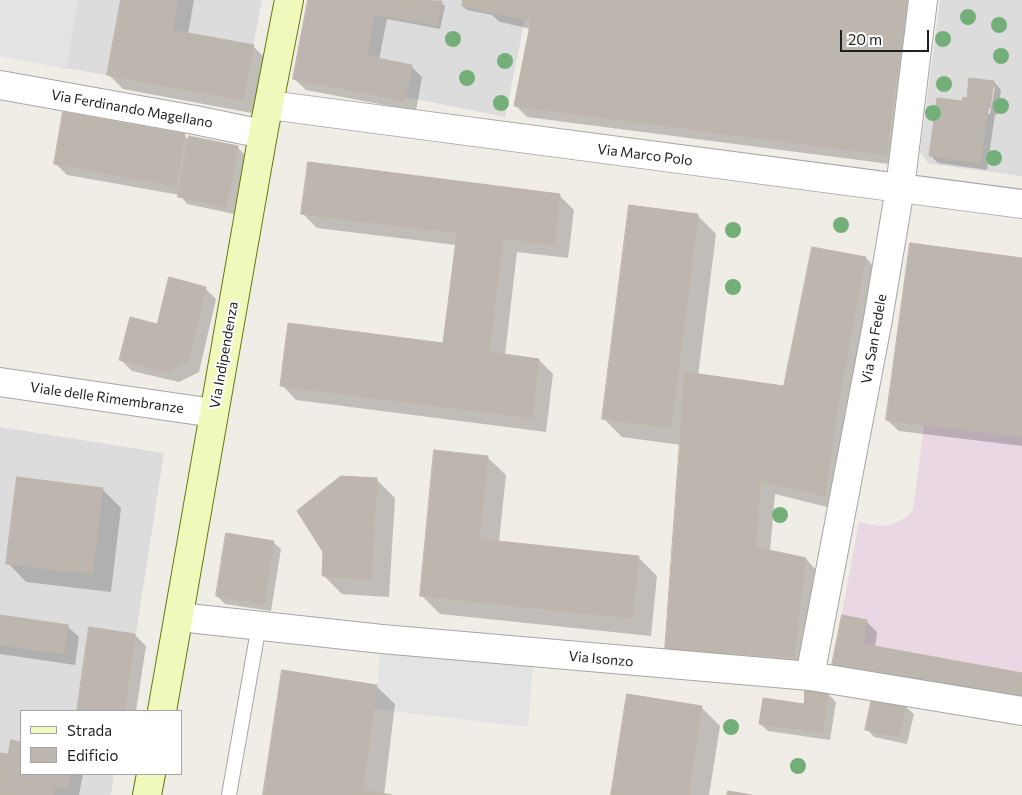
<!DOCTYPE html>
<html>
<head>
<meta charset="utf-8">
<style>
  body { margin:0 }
  #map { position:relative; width:1022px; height:795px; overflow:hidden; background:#f0ede6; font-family:Commissioner,sans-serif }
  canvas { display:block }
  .legend { position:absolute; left:20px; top:710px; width:162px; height:65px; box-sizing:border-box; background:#fff; border:1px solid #a5a5a5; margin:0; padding:6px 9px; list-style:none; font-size:15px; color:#1f1f1f }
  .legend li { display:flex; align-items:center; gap:10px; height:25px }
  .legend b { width:25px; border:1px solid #a5a5a5 }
  .scale { position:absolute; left:840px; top:30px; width:89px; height:22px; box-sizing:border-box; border:2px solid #1f1f1f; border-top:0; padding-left:6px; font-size:15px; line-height:18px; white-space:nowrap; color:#1f1f1f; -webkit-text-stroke:4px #fff; paint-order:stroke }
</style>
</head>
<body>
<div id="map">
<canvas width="1022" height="795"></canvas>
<ul class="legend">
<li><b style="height:6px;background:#f0f8bb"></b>Strada</li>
<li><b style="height:14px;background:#bcb6af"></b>Edificio</li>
</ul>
<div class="scale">20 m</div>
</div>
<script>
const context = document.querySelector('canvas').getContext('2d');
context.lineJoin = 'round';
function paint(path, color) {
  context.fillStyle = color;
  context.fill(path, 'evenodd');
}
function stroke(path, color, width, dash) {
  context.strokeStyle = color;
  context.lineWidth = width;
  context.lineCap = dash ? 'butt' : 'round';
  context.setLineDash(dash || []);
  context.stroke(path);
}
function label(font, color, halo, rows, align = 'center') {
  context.font = font + ' Commissioner,sans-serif';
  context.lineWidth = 4;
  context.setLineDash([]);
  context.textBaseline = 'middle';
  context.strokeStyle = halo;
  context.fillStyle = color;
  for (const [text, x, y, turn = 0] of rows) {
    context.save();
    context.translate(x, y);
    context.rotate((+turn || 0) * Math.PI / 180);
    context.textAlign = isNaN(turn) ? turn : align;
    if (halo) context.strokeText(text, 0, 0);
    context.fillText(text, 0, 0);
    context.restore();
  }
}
paint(new Path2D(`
  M0,0H262L243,100L0,56Z
  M308,0H490L488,12L525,19L505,117L406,97L405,101L293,79Z
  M940,0H1022V176L929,164L920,152Z
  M0,427L164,453L124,711H21V774H114L111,795H0Z`), '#dddcdc');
paint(new Path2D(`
  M910,243L1022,258V701L832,665L859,522L880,526L890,525L907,517L913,510L924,425L886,420Z`), '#e9d8e4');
paint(new Path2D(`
  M0,0H78L66,69L0,56Z
  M382,639L534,653L528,727L374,709Z`), '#e3e3e3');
paint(new Path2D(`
  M122,0H194L188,34L253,46L267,60L257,114L123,89L109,75Z
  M309,0H429L441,3L445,6L440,29L387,19L379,60L411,66L422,77L416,111L306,90L294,79Z
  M464,0H919L897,165L527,117L516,106L531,29L500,22L492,15L467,10L463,6Z
  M994,82L1001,90L997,115L995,114L987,170L938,163L931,156L963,103ZM992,87H995L990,114H988Z
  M184,135L190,141L237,147L245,155L234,214L187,204L180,195L67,175L56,164Z
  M559,195L574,210L568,258L517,252L505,355L539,360L553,374L546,432L296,400L282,385L445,345L456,245L317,228L302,213Z
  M697,215L716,234L698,376L785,387L866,258L877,270L839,510L775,494L770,551L806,559L820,574L808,671L666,650L681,445L622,437L603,418Z
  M1022,260V446L899,431L887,420Z
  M205,288L216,299L199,372L179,382L132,371L121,360L158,326Z
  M487,457L506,475L499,542L638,557L657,576L651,636L440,614L421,595Z
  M376,479L395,498L389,597L342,594L323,575Z
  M102,489L121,508L111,592L26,582L8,563Z
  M273,542L281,549L271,611L225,604L217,596Z
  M0,616L67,626L79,637L75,665L0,654Z
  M866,621L877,632L875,647L1022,674V709L844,676L833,665Z
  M90,628L135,635L146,646L136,711H78Z
  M376,686L395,704L384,795H264Z
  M828,694L836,702L830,740L768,731L760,724Z
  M873,699L906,707L914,714L907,744L874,737L867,729Z
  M701,707L720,726L709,795H612Z
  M12,742L21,744V774H83L79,795H0V754L9,756Z`), '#0003');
const building = new Path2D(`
  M121,0H178L172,30L254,45L243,100L107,75Z
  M308,0H377L367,56L412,65L405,101L293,79Z
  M377,0L442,1L437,26L375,14Z
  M463,0H490L487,12L462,6Z
  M490,0H907L886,155L514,106L531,20L487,12Z
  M969,78L994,81L990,108L988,107L980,163L929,156L937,98L962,101L963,97L967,98Z
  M63,112L185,134L176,186L54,164Z
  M189,136L238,146L226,207L178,197Z
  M308,162L560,194L554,245L503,238L489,352L539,359L532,418L280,386L288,323L443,343L457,233L301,214Z
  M629,205L698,214L671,428L602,419Z
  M910,243L1022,258V437L886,420Z
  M812,247L866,257L839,397L784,386Z
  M169,277L206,287L188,361L167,372L119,360L130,317L157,324Z
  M685,372L784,386L839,397L825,496L761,481L755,547L806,558L794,657L665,650Z
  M434,450L488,456L479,539L639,556L632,618L420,596Z
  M341,476L377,478L371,579L322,576L323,552L297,511Z
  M17,477L103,488L92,574L6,564Z
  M226,533L274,541L264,604L216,596Z
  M0,615L68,625L64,654L0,645Z
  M842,615L867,620L863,644L1022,673L1021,700L832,665Z
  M89,627L135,634L124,711H77Z
  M282,670L377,685L362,795H263Z
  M805,689L828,693L823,733L759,724L763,698L804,704Z
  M627,694L702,706L688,795H611Z
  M872,698L906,705L899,737L865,730Z
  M11,740L21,742V774H70L67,789L55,786L53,795H0V753L8,754Z
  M363,790L392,795H362Z
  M728,791L752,795H727Z`);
paint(building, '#bcb6af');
stroke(building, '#c1b5a8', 1);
const lane = new Path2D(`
  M229,795L259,625`);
const street = new Path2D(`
  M0,85L195,120L263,134
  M269,105L1022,204
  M0,382L214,413
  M179,617L382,639L810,676L1022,711
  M810,676L878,319L900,188L923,0`);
const secondary = new Path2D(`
  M162,711L263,134L289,0
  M147,795L151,774`);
stroke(lane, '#a6a6a6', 16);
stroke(street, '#a6a6a6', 30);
stroke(secondary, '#607607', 30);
stroke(lane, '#fff', 14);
stroke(street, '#fff', 28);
stroke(secondary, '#f0f8bb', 28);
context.fillStyle = '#74af79';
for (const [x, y] of [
  [968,17],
  [999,25],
  [453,39],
  [943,39],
  [1001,56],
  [505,61],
  [467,78],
  [944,84],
  [501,103],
  [1001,106],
  [933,113],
  [994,158],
  [841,225],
  [733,230],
  [733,287],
  [780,515],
  [731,727],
  [798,766]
]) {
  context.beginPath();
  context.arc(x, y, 8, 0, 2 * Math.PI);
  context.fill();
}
label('14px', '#1f1f1f', '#fff', [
  ["Via Ferdinando Magellano",132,109,10],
  ["Via Marco Polo",645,155,7],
  ["Via San Fedele",874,339,-80],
  ["Via Indipendenza",224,355,-80],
  ["Viale delle Rimembranze",107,398,8],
  ["Via Isonzo",601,659,5]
]);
</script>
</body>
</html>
